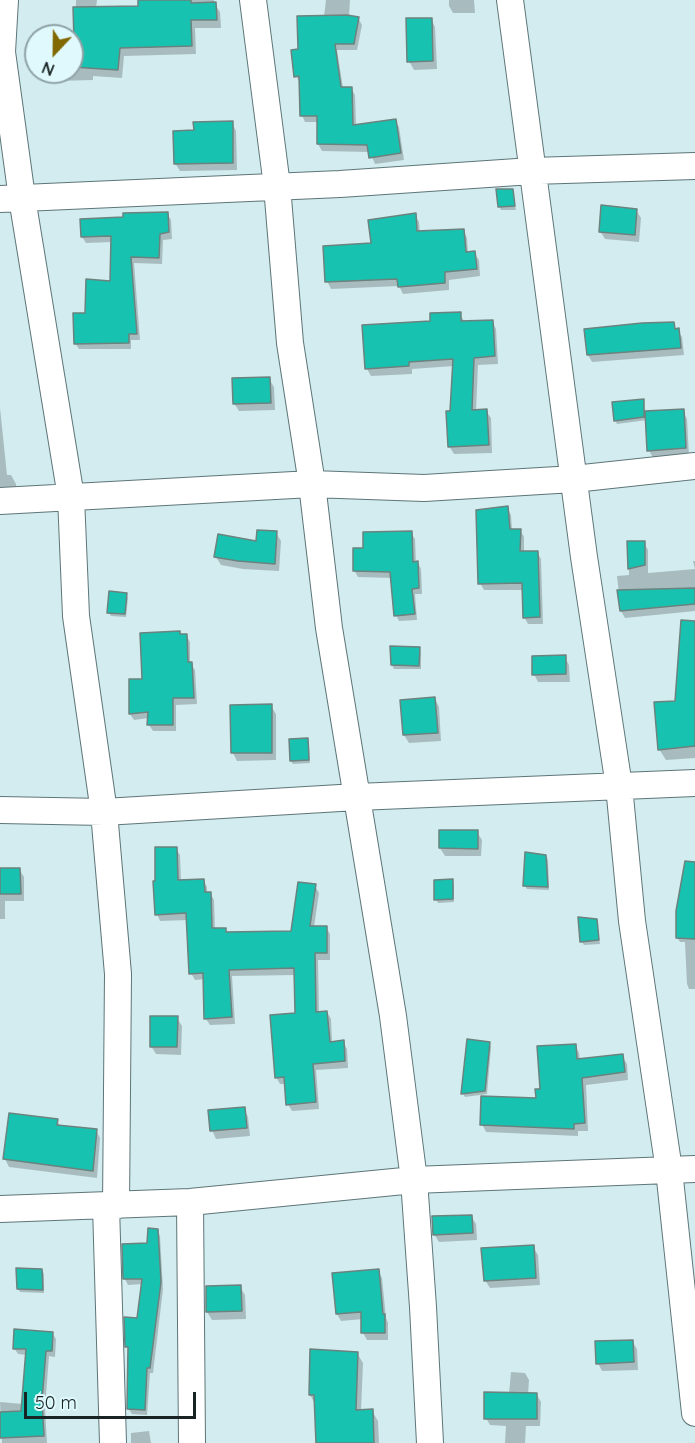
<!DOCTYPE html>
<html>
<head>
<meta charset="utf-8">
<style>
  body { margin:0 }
  #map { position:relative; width:695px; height:1443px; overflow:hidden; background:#d2ecef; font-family:Quicksand,sans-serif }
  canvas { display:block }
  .north { position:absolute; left:24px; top:24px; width:60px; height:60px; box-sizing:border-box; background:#dff9fc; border:2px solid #90a3a6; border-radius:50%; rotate:202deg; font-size:16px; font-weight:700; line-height:24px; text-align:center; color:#192324 }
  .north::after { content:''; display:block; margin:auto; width:21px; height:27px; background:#826800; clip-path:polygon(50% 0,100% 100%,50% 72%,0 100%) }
  .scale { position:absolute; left:24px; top:1392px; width:172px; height:27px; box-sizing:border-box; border:3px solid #192324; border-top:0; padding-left:8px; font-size:18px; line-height:21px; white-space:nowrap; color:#192324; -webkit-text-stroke:4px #dff9fc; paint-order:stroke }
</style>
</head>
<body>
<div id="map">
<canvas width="695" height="1443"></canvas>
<div class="north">N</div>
<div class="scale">50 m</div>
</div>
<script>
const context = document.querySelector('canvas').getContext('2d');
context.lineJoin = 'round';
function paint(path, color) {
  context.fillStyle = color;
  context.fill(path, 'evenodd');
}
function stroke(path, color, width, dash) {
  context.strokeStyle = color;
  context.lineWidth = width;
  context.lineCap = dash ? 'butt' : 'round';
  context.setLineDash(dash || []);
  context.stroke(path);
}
paint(new Path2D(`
  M76,0H97L96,8H140L154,0H214V3L220,12L221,28H195L196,54L124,56L122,78L93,76V80L56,81L51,72H72V44H76Z
  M326,0H350L349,17L358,18L362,25L357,50H337L343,88H351L355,95L356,126L395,121L399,127L404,160L375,164L370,152L322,151L318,144V122H305L302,115L300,83L296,76L299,50L324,17Z
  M449,0H474L475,13H453L449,6Z
  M431,19L435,27L437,69L414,70L409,61Z
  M232,123L236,131L237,170L180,171L175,163L195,132Z
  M512,191L516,210H501L499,206Z
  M636,210L641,218L639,242L605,239L600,231Z
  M167,213L171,220L172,239L163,240L162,264L134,263L140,340H131V349H79L75,343L86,315L112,282V242L86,243L82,237L125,218Z
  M415,215L419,222L420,233L463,230L467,238L468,253H474L479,260L480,276L449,280V290L403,294L399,286L331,289L327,281Z
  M460,314L464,321H492L496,329L498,364L478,365L476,411H486L491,418L492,453L454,454L449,446L454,366L412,369V374L371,376L367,369L432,322Z
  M673,324L682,337L684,355L592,362L588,355Z
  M269,379L274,387L275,410L239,411L234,403Z
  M644,401L645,413L683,411L687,419L689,456L653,458L649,450L647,420L617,424L615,420Z
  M0,408L7,475H11L16,484L17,494L0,497Z
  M507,508L511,515L512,530H520L524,537V552H537L541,559L543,624H528L524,617V590H484L480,583Z
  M276,533L281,541L279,571L243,569L221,565L216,557L257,543Z
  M411,533L415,539L416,563H418L421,569L422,594H415L417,620L399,621L396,615L392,578L358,577L354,570L365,550Z
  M629,543H644L648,550V573L695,569L693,561H695V611L625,618L621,611L617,576L629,575Z
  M126,595L128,598L126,617L111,616L109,613Z
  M180,635H186L190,642V663L195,670L197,704L176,705V731H153L149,725V718L134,720L130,714V680H143Z
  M419,648L421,652V669H394L392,665Z
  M695,656V758L666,760L659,749Z
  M565,657L569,665L570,682H538L534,674Z
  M435,699L439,707L441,741L409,743L404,735Z
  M271,706L276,714V760L237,761L233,753Z
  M307,739L309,743L310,763L293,764L291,761Z
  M477,832L482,840L481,856H445L440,848Z
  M176,849L180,855L181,881L203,880L207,887V893H210L214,900L215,930L225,929L228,934L292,932L315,886L319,893L314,927H326L330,934V960H318L319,1013L327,1012L331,1019L332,1043L343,1042L347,1049L348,1068L316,1070L319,1109L292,1111L288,1104L286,1084H280L276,1077L297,1015L296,975L232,976L235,1024L210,1025L206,1019L205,979L195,980L191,973L188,920L160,921L157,914Z
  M546,856L548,860L549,890L527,889L525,886Z
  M0,869H19L24,877V901H5V919H0Z
  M695,877V989H689L687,984L685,942H680L677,937Z
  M452,881L454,884V902L438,903L436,899Z
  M596,920L600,944L584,945L582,942Z
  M177,1018L182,1026L181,1055L156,1054L151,1046Z
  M468,1041L489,1043L491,1047L487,1094L465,1097L463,1094Z
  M575,1045L579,1053L580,1060L622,1056L627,1064L628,1080L586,1085L588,1131H578V1136L486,1132L482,1124L537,1099L541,1090Z
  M244,1109L248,1117L250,1136L216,1139L212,1130Z
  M57,1121L61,1127L96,1130L100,1138L97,1178L9,1167L5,1159Z
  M471,1216L476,1224L477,1240L439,1242L434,1234Z
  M157,1230L160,1236L163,1289L153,1373H150L147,1415L132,1414L128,1408L129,1350L127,1346L138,1320L143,1284L128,1285L125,1279L124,1245L148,1244Z
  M533,1247L538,1255L540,1285L490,1288L485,1280Z
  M42,1270L44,1274V1293L20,1292L18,1288Z
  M378,1271L382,1278L386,1318L388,1323V1340H367L363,1333V1319L341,1321L337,1314Z
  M240,1287L245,1295L246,1319L212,1320L207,1312Z
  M52,1333L56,1339L55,1357L49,1356L45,1408L47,1443H2L0,1402L23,1404L27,1355L18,1354L14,1348Z
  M632,1341L637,1349L638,1370L602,1371L598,1363Z
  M357,1353L363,1363L361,1411H372L378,1421L379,1443H318L316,1405L310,1395Z
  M511,1372L525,1373L529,1380L528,1395H537L541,1402L540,1426H526L525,1443H505L506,1426L490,1425L486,1418L509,1394Z
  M149,1431L151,1443H131V1433Z`), '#0003');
const building = new Path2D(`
  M138,0H191V3L216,2L217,20H191L192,46L120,48L118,70L72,67V42H74L73,7L138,6Z
  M347,15L359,17L354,44H335L341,87H352L353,125L396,119L401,153L369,158L367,145L317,144V116H300L299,76L294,77L291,50L298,49L297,16Z
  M406,18H432L433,61L407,62Z
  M233,121V163L174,164L173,131L194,130L193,122Z
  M496,189H513L515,206L498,207Z
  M601,205L637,209L635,235L599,232Z
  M168,212L169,232L160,234L159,258L131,257L137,334H129V343L74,344L73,313H85L86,279L110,281L111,236L81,237L80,219L123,217V213Z
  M416,213L417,231L464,229L466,252L475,251L477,269L445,272V283L398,287L397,279L325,282L323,246L371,243L368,220Z
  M461,312V321L493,320L495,356L474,358L472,410L487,409L489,445L448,447L446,411H450L453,359L409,362V366L365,369L362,325L430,321V313Z
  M674,322L675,329L679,328L681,348L587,355L584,329L642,323Z
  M270,377L271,403L233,404L232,378Z
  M644,399V417L614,421L612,402Z
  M684,409L686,448L647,451L645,411Z
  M508,506L510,529H521L520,551H538L540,617L523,618L522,583L478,584L476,510Z
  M257,530L277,531L275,564L238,561L214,557L218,534L256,541Z
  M412,531L413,562L418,561L419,588L412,589L415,614L394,616L390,572L353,571V548H363V532Z
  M627,541H645V565L628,569Z
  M695,588V604L620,611L617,590Z
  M109,591L127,593L125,614L107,613Z
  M681,620L695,621V746L658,750L654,702L675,701Z
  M180,631V634H187L188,662H192L194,698H173V725H147L148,712L129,714V679H142L140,633Z
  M390,646L420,647L419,666L391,665Z
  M566,655V674L532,675V656Z
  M435,697L438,733L403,735L400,700Z
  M272,704V753H231L230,705Z
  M308,738L309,760L290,761L289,739Z
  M439,830H478V849L439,848Z
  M155,847H177L178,880L204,879L205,892H211L212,928H226V932L291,931L298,882L316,884L310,926H327V953H315L316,1012L327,1011L330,1042L344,1040L345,1061L313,1064L316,1102L286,1105L284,1077L275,1078L270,1015L295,1013L294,968L229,970L232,1017L204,1019L203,973L189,974L186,913L155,915L153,881H155Z
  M525,852L546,855L548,887L523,886Z
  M685,861L695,862V939L676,938V911Z
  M0,868H20L21,894H0Z
  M453,879V899L434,900V880Z
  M578,917L597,919L599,940L580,942Z
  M150,1016H178L177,1047H150Z
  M467,1039L490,1042L485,1091L461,1094Z
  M576,1044L577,1059L623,1054L625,1072L582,1078L585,1123L574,1124V1129L480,1125L481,1096L536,1098L535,1089H540L537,1046Z
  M245,1107L247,1128L210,1131L208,1110Z
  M9,1113L58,1119L57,1125L97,1129L93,1171L3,1159Z
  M472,1215L473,1233L433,1235L432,1216Z
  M148,1228L158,1229L161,1282L150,1368H147L145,1410L127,1409L128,1347H125L124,1317L137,1318L142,1279H123L122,1244L147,1243Z
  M534,1245L536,1278L484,1281L481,1248Z
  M16,1268L42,1269L43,1290L17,1289Z
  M379,1269L383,1314H385V1333H361V1312L336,1314L332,1273Z
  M241,1285L242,1311L206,1312V1286Z
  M14,1329L53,1332L52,1351H46L42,1400L44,1436L0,1438V1412L21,1411L26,1349H13Z
  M633,1340L634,1362L596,1364L595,1341Z
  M310,1349L358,1352L356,1410L373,1409L374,1443H316L314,1395H309Z
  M484,1392L537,1393V1419H484Z`);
paint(building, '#17c3b0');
stroke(building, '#6b827e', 1.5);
const minor = new Path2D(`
  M5,0L2,52L22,198L71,497L76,616L104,812L118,974L116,1206
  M253,0L277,186L290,343L312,484L329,628L393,1016L414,1180L423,1307L430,1443
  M510,0L584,557L619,786L632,921L669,1170L695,1413
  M0,199L340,184L532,171L695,166
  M0,501L312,484L424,488L574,479L695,466
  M0,810L104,812L357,797L695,783
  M190,1202L192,1443
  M106,1206L113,1443
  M0,1209L190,1202L414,1180L695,1169`);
stroke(minor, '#5e7578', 28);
stroke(minor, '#fff', 26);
</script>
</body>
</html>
